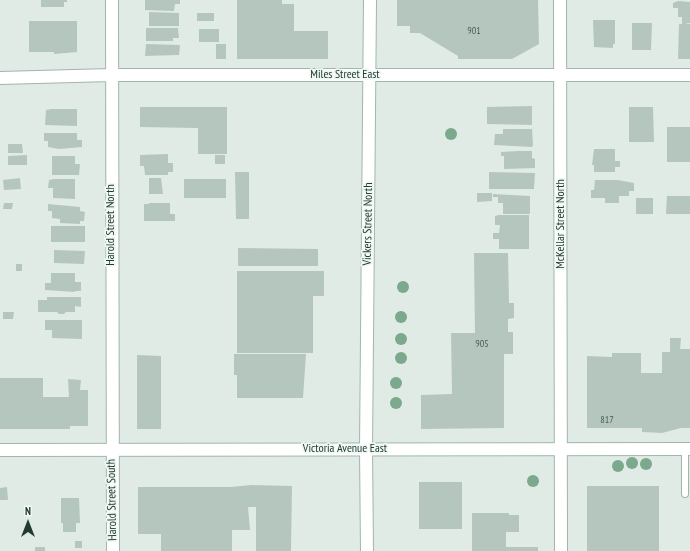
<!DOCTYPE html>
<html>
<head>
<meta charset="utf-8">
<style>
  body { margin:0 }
  #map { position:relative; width:690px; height:551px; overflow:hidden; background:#e0ebe6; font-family:"PT Sans Narrow",sans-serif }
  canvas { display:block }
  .north { position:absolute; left:8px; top:503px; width:40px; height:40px; -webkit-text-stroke:3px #f0f8f4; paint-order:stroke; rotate:0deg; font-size:11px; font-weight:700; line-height:16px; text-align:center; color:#213b33 }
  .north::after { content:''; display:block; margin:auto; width:14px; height:18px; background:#213b33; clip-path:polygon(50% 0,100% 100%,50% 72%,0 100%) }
</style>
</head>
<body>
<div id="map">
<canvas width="690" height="551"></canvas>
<div class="north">N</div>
</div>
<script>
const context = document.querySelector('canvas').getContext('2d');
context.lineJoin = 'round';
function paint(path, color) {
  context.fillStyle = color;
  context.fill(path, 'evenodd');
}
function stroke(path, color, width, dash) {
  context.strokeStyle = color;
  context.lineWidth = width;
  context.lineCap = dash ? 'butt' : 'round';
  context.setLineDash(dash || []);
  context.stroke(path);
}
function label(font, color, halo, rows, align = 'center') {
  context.font = font + ' "PT Sans Narrow",sans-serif';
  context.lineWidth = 3.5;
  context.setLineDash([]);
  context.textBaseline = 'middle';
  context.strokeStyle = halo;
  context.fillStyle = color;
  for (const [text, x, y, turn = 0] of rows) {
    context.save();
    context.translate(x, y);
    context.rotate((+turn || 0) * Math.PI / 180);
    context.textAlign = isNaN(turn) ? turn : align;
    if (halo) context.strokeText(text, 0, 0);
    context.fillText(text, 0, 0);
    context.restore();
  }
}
paint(new Path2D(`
  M41,0H67V2H64V7H41Z
  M145,0H180V4H175L174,11L145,10Z
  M237,0H282V4H294V31H328V59H237Z
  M397,0H538L539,44L512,59H458V56L420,33H410V26H397Z
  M678,1L690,2V23L685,24H690V59H678L679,24H682V17H678V8H673V3Z
  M149,12L179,13V26H149Z
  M197,13H214V21H197Z
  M593,20H615V44H613V48L594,47Z
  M29,21H77V52L54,54V52H29Z
  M632,23H652L651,50H632Z
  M146,28H178L179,38H173V41H146Z
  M199,29H219V42H199Z
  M146,44L180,45L179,55L145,56Z
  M216,44H226V59H216Z
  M532,106V125L487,124V107Z
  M140,107H227V154H198V128L140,127Z
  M629,107H653L654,142H629Z
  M51,109H77V126L45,125L46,110Z
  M667,127H690V162H667Z
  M503,129H532L533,145L532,147L494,145L495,134H503Z
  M44,133H77V140H82V147L59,149L48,147V141H44Z
  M8,144H22L23,153H8Z
  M594,149H615V161H620V167H615V172H594V165H592Z
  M518,151H532V158L535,159V168L504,169V156H501V152Z
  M168,154V163H173V172H168V175H145L144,166H140V155Z
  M27,155V165H8V156Z
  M215,155H225V164H215Z
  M52,156H75V164H80L79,175H52Z
  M235,172H249V219H236Z
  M489,172L535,173L534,189H489Z
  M20,178L21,189L4,190L3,180Z
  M149,178H161L163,194H149Z
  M54,179H75V199L53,198V188H48L49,180Z
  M184,179H226V198H184Z
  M595,180H618L634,183V191H629V196H619V203H605V198H591V190H594Z
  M477,193H492V201L477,202Z
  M493,194L530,196V214H503V203H498V197H493Z
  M667,196H690V214H666Z
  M636,198H653V214H636Z
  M4,203H13L12,209H3Z
  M149,203H170V214H175V221H144V204H149Z
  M48,204L80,207V211L85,212L84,221H80V224L60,223V219L52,218V211H48Z
  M499,215H529V249H499V239H493V233H499L500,225H495V216Z
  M51,226H85V242H51Z
  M238,248L318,249V266H238Z
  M54,250L85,251L84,264L54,263Z
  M474,253H508L509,303H514V318L508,319V332H513V354H504V428L421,429V395L452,394L451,333H475Z
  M16,264H22V271H16Z
  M237,271H324V296H313V353H237Z
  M51,273H75V282H81V291H75V292L45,290V283H51Z
  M47,297H81V307L75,306V312H66L64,314H59L57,312H38V300H47Z
  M3,312H14L13,319H3Z
  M45,320H82V339L52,338V330H45Z
  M670,338H681L680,349H690V428H681L662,433L642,432V428H587V356L612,357V353H641V373H662V352H670Z
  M234,354H306L303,398H237V375H234Z
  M137,355L161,356V429H137Z
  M0,378H43V397H69L68,379L81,380L80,390H88V426H70V429H0Z
  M419,482H462V529H419Z
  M251,485L292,486L291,551H256V507H248L250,530H232V551H161V534H138V487H231Z
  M587,486H659V551H587Z
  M7,487L8,500H0V488Z
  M61,498H79L80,523H76V532H63V523H61Z
  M472,513H509V515H519V532H506V547H538V551H472Z
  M75,541H82V548H75Z
  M35,547H45V551H35Z`), '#b5c6bf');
const lane = new Path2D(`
  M685,449V494`);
const street = new Path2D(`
  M112,0L113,551
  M560,0L561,551
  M0,78L111,75H369`);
const secondary = new Path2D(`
  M369,75H690
  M0,450L690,449
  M367,551L366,449L370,0`);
stroke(lane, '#a3b3ad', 8);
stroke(street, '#a3b3ad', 14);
stroke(secondary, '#9fb7ad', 14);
stroke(lane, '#fff', 6);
stroke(street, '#fff', 12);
stroke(secondary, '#fff', 12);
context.fillStyle = '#7ca88d';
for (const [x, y] of [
  [451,134],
  [403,287],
  [401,317],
  [401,339],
  [401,358],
  [396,383],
  [396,403],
  [632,463],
  [646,464],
  [618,466],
  [533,481]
]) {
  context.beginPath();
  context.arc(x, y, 6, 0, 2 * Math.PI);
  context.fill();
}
label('10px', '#465e56', null, [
  ["901",474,31],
  ["905",482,344],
  ["817",607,420]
]);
label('12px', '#213b33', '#f0f8f4', [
  ["Miles Street East",345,75],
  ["Vickers Street North",368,224,-89],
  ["McKellar Street North",561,224,-90],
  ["Harold Street North",111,225,-90],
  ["Victoria Avenue East",345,449],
  ["Harold Street South",112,500,-91]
]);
</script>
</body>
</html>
